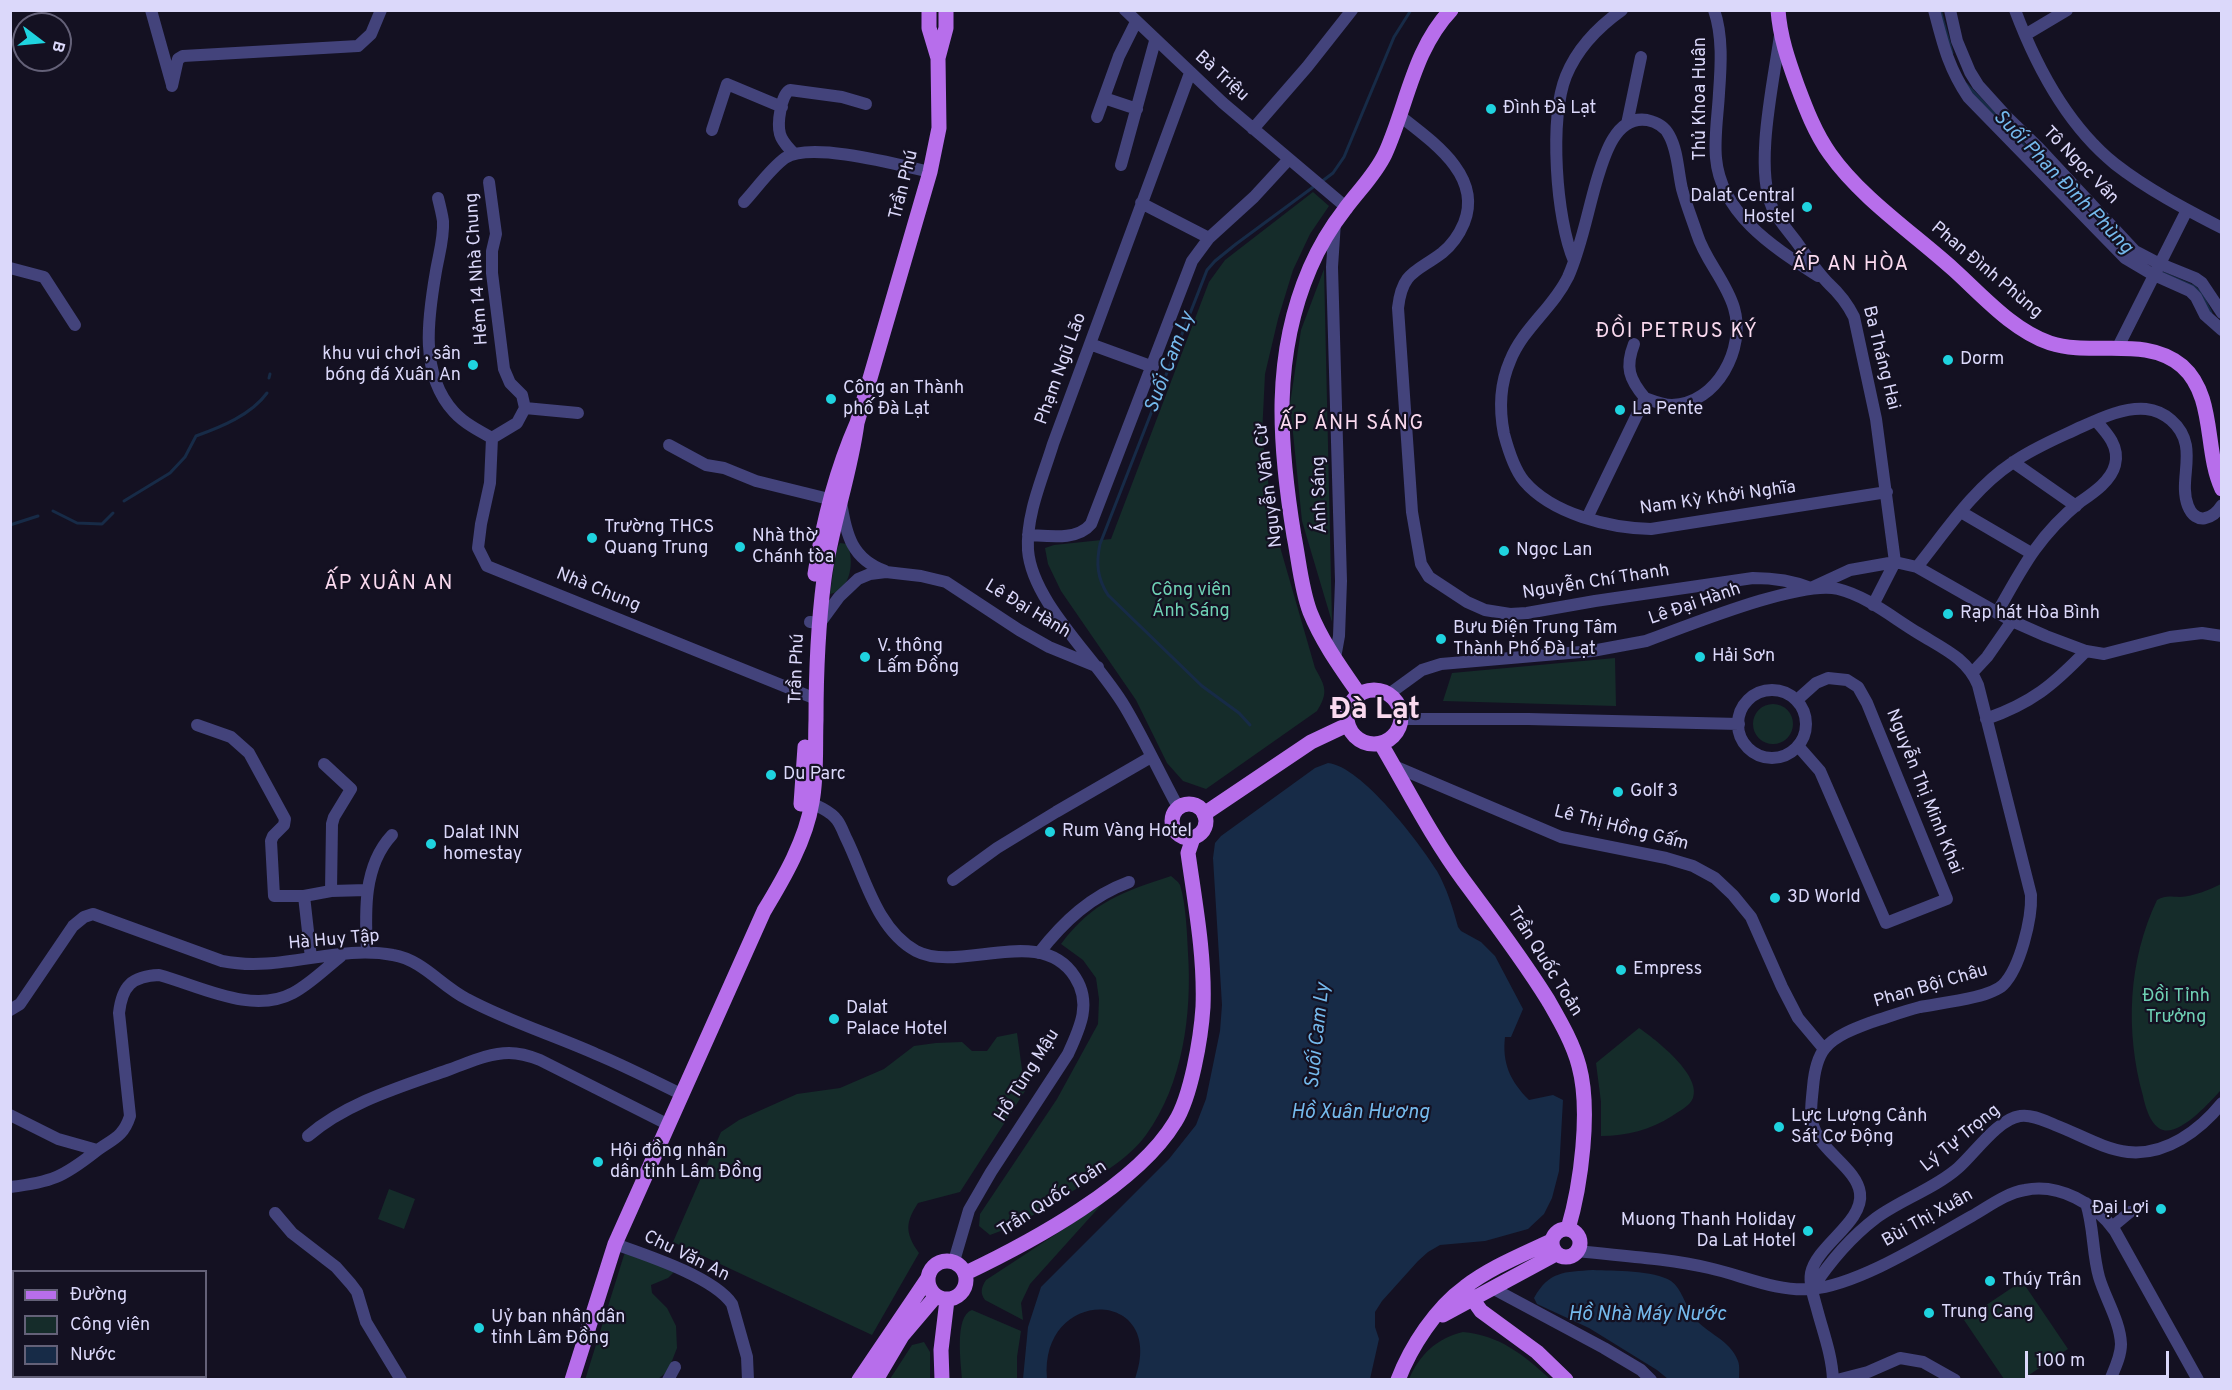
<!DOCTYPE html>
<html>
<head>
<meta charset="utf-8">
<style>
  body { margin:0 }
  #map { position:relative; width:2232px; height:1390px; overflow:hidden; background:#141122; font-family:Overpass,sans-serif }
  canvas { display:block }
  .frame { position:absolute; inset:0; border:12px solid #dbd8fa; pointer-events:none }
  .legend { position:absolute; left:12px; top:1270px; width:195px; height:108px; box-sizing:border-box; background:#141122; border:2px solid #646178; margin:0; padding:8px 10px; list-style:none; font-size:18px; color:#dbd8fa }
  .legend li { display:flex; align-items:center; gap:12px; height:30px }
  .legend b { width:30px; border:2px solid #646178 }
  .north { position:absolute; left:12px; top:12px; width:60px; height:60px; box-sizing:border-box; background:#141122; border:2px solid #646178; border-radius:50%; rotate:106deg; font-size:16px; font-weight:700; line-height:24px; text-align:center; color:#dbd8fa }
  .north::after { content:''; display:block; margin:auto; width:21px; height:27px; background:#1fd3df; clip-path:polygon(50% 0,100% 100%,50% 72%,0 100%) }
  .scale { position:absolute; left:2025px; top:1351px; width:144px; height:27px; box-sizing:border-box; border:3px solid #dbd8fa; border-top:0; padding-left:8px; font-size:18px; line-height:21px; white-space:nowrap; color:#dbd8fa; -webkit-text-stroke:4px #141122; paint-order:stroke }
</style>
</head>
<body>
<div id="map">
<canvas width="2232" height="1390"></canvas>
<div class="frame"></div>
<ul class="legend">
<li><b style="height:8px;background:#b76eeb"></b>Đường</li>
<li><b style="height:16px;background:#152c2a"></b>Công viên</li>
<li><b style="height:16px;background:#172b47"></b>Nước</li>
</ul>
<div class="north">B</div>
<div class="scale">100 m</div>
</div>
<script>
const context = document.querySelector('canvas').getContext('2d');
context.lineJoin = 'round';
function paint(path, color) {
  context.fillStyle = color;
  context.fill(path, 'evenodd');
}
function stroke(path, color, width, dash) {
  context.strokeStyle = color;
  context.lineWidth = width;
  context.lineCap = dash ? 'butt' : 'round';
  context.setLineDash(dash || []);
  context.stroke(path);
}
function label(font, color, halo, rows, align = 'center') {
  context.font = font + ' Overpass,sans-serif';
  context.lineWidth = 4.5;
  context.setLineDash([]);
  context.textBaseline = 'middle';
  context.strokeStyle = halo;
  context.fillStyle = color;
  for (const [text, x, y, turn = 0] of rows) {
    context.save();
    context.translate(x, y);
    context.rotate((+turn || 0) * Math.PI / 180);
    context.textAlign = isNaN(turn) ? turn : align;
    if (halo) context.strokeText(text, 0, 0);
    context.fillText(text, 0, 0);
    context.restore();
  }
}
paint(new Path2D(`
  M1313,192L1329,206L1310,234L1293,270L1278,319L1265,374L1262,435L1274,526L1315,668C1325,686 1329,692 1317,711L1206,789L1183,781L1167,763L1136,700L1061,591L1048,564L1045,548L1054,545L1111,539L1209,282L1225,260Z
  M1324,269L1332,622L1302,521L1290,404L1301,330Z
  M840,543L847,544C855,561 851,590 830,594L836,551Z
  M1615,658L1616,706L1443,701L1452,673Z
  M1753 724a20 20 0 1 1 40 0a20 20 0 1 1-40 0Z
  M1171,876C1174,879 1178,881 1180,885C1186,904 1187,933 1188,953C1192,1014 1183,1084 1146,1135C1126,1162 1093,1179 1066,1195C1042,1210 1017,1226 990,1235L979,1226L980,1214L1057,1099L1098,1024L1099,999L1096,978L1083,960L1061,944C1093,901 1123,892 1171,876Z
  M2221,884V1090C2210,1102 2181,1135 2163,1130C2151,1127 2145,1106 2143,1096C2125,1031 2128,961 2157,900C2166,895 2170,897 2180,897C2194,896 2209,890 2221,884Z
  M1639,1028C1655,1039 1702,1075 1693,1098C1689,1107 1679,1111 1672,1116C1650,1130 1627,1136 1601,1136V1102L1596,1063Z
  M1017,1033L1025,1091L960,1192L918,1203C905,1223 905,1233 919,1253L872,1335L673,1242L721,1132L739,1120L797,1094L840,1088L884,1069L914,1046L936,1043L962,1042L972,1051H987L997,1037Z
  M389,1189L415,1199L404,1229L378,1219Z
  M1102,1204L1030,1284L1021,1303L1023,1320L985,1300C980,1293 981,1288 986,1280Z
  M627,1251L674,1272L668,1278L651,1285L652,1293L667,1308L676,1326L677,1348L668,1371L658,1379L585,1380L624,1255Z
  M2022,1281L2068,1349L2023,1379H2004L1964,1320Z
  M972,1310L1021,1331L1017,1357V1379H962C961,1363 954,1316 972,1310Z
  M1463,1332C1499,1335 1524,1355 1550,1379H1409C1419,1355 1437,1338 1463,1332Z
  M924,1342L930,1352V1379H890L912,1345Z`), '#152c2a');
paint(new Path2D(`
  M1328,763C1361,766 1420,843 1437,871C1447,889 1453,908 1458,927L1461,931L1481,942L1495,956L1523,1009L1511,1037H1505C1502,1063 1510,1081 1529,1100L1553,1095L1563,1100L1559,1171L1552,1198L1544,1214L1528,1229L1485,1241L1440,1245L1428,1252L1418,1261L1382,1301L1375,1312V1327L1379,1339L1370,1379H1135C1168,1288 1039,1285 1047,1379H1023L1028,1327L1041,1287L1169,1159L1196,1125L1206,1099L1220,1031L1222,1005L1213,858L1215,843L1221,836L1315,768Z
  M1593,1270C1613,1271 1654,1270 1671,1281C1682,1289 1685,1305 1693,1316C1706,1334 1730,1339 1738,1361C1740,1366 1739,1374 1739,1379H1668L1657,1370L1589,1328L1537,1304L1534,1298C1549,1271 1564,1272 1593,1270Z`), '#172b47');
stroke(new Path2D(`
  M1940,10L1952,53
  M1966,84L2044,166
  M1321,182L1333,173L1344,157L1394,37L1411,10
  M2161,272L2193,286L2201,293L2211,313
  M269,378L270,374
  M124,501L170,473L185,457L196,436C221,427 251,415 267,393
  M53,511L77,523L102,524L113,513
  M10,525L38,516
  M1250,725L1239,713L1202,686L1108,595C1097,578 1096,563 1100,544L1207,270L1215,261L1236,244L1316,185`), '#172b47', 3);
stroke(new Path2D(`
  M151,10L172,85
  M1125,10L1223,103L1346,207
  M1714,10C1723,36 1721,66 1719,93C1718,114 1714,137 1716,158C1721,215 1775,248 1818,276
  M1934,10C1943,44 1948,67 1968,97L2125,258L2152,274L2190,291L2196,297L2205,315L2222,330
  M1950,10L1957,41L1970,72L1978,85L2007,117L2038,147L2135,251L2158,263L2195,278L2202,283L2222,313
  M2015,10C2036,66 2068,126 2115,164C2147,189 2185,209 2222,228
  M1780,35C1774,80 1754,166 1772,207C1778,220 1790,233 1798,244C1808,258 1818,273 1829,284C1840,294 1847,303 1854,317L1876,419L1895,562
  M2025,35L2067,10
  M172,86L178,59L183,56L358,46L371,34L381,10
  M1104,98L1137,109
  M1400,116C1433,142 1483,176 1464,223C1459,235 1452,245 1442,253C1417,272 1402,271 1398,308L1412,512L1421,564L1429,577L1467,602L1485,610L1510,614L1527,613L1595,601L1753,578C1774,578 1791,580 1811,588L1850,570L1895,562L1917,567L2012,621L2046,636L2086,651L2104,654L2170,637L2202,633L2222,636
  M1097,117L1119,56L1136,22
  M1627,124L1641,57
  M1253,129L1307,67L1352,10
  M712,130L727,84L782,107
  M794,154C789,148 782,142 780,134C777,124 781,94 790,90L842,97L866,104
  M1121,165L1155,41
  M489,182L496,234L492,251V273L504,369L510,383L522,395L525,408L517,423L492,438
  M438,198C440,206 442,214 443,221C444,238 439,254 436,271C428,317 419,374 454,412C464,423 479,431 492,438
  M744,202C757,188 770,169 785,158C811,141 899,165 930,172
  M1141,203L1209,238
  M1574,261C1556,219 1549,118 1566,76C1577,49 1598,27 1622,10
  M10,268L44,277L75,325
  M1090,344L1153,367
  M1634,344C1625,367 1629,379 1645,398
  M2117,349L2187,210
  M525,408L578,413
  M492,438L490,483L481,524L478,548L487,566L816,699
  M669,445L706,465L724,468L756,481L841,502C846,535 852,559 885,571
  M2013,462L2076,506
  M1961,512L2031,553
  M1587,518L1645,398C1653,401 1663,405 1672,405C1717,404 1746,348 1734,308C1726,281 1705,260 1697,234C1692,219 1686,204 1682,189C1678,172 1678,151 1669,135C1665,127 1656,122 1647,120C1614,115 1603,160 1596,183C1587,214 1581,248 1568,277C1553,308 1523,328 1510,361C1500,384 1499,409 1504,434C1508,449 1514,469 1524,481C1552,514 1609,528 1651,529L1887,492
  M1028,535C1049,536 1077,541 1091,524L1192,261L1209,238L1254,197L1289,159
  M1917,567C1946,531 1973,489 2012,463C2033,448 2058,438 2081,427C2101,418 2124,407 2146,409C2155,410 2164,414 2171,420C2201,446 2177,478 2188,506C2196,526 2213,519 2222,505
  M1873,605L1895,562
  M1997,613C2022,568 2039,535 2080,502C2093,493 2111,481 2115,465C2120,447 2107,433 2096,421
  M810,622L820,623L839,597L858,579L870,574L886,572L921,576L946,582L1019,630L1049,647L1098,667
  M1335,658L1339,636L1341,581L1332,267L1335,222
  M1973,672L1987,657L2012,621
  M1738 724a34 34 0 1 1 68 0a34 34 0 1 1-68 0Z
  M1389,694L1422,670L1441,664L1592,651L1646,641C1688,626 1799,580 1838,589C1867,596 1893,618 1918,633C1942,648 1967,658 1978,685L2031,895C2032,919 2020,968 2003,985C1990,998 1940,1003 1920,1007C1904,1011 1888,1017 1872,1022C1856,1028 1836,1035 1825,1048C1817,1058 1814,1075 1813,1087C1812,1099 1809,1115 1814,1128C1822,1152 1857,1169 1860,1193C1864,1222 1817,1245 1811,1273C1809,1284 1814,1298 1817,1309C1823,1332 1832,1355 1833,1380
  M1797,700L1816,683L1828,678L1847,680L1858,687L1867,703L1947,899L1886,923L1820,771L1798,746
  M1401,719H1528L1739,724
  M1986,719C2032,703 2053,685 2086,651
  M197,725L231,737L249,753L285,819L284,825L273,836L271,841L274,896H304L331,891L332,824L334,817L351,789L324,764
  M1394,766L1561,837L1666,858L1693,866L1715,878L1733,895L1751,917L1782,987L1798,1018L1824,1049
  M805,803C815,803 831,812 837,820C841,825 844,834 847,840C865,877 877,930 916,951C960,974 1041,923 1075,977C1092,1003 1080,1028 1068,1054L991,1172L969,1210L954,1261
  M1178,807C1160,774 1144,739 1125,707C1097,659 1032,603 1028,550C1026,514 1043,477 1053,444L1190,73
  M953,880L997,848L1056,812L1151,757
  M331,891L367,890
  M304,896L311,958
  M367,952C365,912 363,866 392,835
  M1039,953C1064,921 1091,896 1129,882
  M10,1010L20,1004L73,926L84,917L93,914L222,961C281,973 337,944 393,955C423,960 441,986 467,999C508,1021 553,1035 596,1054C625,1066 654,1081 683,1095
  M10,1115L58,1139L97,1150
  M308,1136C346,1103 400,1087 448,1070C468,1063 488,1053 509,1053C520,1053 530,1056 540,1060L669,1125
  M10,1187C52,1182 63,1177 95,1152C112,1139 123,1138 130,1116L119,1013C122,986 132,976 159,975C200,986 252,1015 293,993C310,984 326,968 341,956
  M2086,1203C2094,1227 2092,1252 2099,1277C2105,1298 2120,1321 2121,1344C2121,1356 2115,1368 2110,1380
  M275,1213L292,1233L336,1267L351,1284L357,1292L366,1322L401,1380
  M2112,1227L2130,1212
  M615,1244C646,1255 714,1277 732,1304L747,1357L748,1380
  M1577,1251C1621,1256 1666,1258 1709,1268C1742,1275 1776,1292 1811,1289C1859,1285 1929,1240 1972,1216C1988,1207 2006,1193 2025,1190C2059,1183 2096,1204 2115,1231L2198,1380
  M1492,1288L1604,1348L1641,1370L1651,1380
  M1812,1289C1829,1263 1851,1237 1876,1218C1902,1199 1934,1189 1958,1168C1975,1153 1998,1119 2020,1116C2032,1114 2045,1121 2055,1125C2079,1134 2103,1149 2128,1152C2166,1156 2200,1130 2222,1103
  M668,1380L675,1367
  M1837,1380L1868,1372L1900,1358L1923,1362L1955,1380`), '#43437b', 12);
stroke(new Path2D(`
  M1778,10C1780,37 1788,60 1797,85C1806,109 1815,133 1830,154C1861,198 1913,233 1953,269C1982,295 2012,330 2050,343C2091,357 2146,335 2182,366C2216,396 2204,451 2222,489
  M938,58L946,28V10
  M815,574C823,522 836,471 857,423L930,172L939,128L938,58L929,28V10
  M1347 717a27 27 0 1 1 54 0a27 27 0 1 1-54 0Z
  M1359,694C1341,668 1322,642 1310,612C1301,588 1299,561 1294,536C1279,444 1272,356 1310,268C1319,247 1331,227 1345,209C1359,190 1375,175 1385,154C1407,106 1413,50 1451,10
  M1381,744C1408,790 1432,838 1464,881C1493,920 1522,958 1548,1000C1560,1021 1573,1043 1579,1066C1591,1110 1581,1185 1568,1229
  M1172 821a17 17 0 1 1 34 0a17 17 0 1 1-34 0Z
  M801,804L805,747
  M1204,814L1311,742L1347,725
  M1552 1243a14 14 0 1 1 28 0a14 14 0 1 1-28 0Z
  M928 1280a19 19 0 1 1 38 0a19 19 0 1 1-38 0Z
  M966,1273C1031,1242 1137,1185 1175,1122C1191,1097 1201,1038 1203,1007C1205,956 1195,903 1188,853L1193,838
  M1466,1290L1481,1311L1537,1352L1566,1380
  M1443,1315L1556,1254
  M572,1380L615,1244L764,911C784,878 806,840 812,802C817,776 815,747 816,720C816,673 818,626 824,579C831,526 850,476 857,423
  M859,1380L928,1278
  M876,1380L902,1336L936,1296
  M942,1380L941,1350L947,1300
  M1398,1380C1411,1346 1436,1308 1465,1287C1491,1267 1522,1255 1551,1241`), '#b76eeb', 15);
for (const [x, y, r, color] of [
  [1491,109,6,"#1fd3df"],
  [1807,207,6,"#1fd3df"],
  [1948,360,6,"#1fd3df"],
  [473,365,6,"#1fd3df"],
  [831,399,6,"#1fd3df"],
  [1620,410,6,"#1fd3df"],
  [592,538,6,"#1fd3df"],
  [740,547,6,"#1fd3df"],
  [1504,551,6,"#1fd3df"],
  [1948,614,6,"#1fd3df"],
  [1441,639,6,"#1fd3df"],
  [865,657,6,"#1fd3df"],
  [1700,657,6,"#1fd3df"],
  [771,775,6,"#1fd3df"],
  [1618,792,6,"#1fd3df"],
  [1050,832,6,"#1fd3df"],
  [431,844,6,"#1fd3df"],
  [1775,898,6,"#1fd3df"],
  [1621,970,6,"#1fd3df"],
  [834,1019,6,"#1fd3df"],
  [1779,1127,6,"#1fd3df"],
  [598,1162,6,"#1fd3df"],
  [2161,1209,6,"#1fd3df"],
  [1808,1231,6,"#1fd3df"],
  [1990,1281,6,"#1fd3df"],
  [1929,1313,6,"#1fd3df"],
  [479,1328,6,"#1fd3df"]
]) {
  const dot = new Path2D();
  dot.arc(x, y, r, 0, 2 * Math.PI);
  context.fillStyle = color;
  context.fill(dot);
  stroke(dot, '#141122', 2);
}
label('18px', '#dbd8fa', '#141122', [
  ["Bà Triệu",1221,77,42],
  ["Thủ Khoa Huân",1701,99,-90],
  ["Tô Ngọc Vân",2080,166,46],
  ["Trần Phú",905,185,-76],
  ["Hẻm 14 Nhà Chung",478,269,-94],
  ["Phan Đình Phùng",1986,271,40],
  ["Ba Tháng Hai",1880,358,76],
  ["Phạm Ngũ Lão",1062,369,-70],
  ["Nguyễn Văn Cừ",1270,485,-97],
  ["Ánh Sáng",1321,495,-92],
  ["Nam Kỳ Khởi Nghĩa",1718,499,-8],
  ["Nguyễn Chí Thanh",1596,583,-9],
  ["Nhà Chung",598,591,22],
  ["Lê Đại Hành",1695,605,-19],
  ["Lê Đại Hành",1027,610,31],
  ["Trần Phú",798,669,-88],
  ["Nguyễn Thị Minh Khai",1923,792,68],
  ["Lê Thị Hồng Gấm",1621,829,14],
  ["Hà Huy Tập",334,941,-5],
  ["Trần Quốc Toản",1544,962,58],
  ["Phan Bội Châu",1931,987,-16],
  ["Hồ Tùng Mậu",1028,1076,-58],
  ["Lý Tự Trọng",1961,1139,-39],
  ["Trần Quốc Toản",1053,1200,-33],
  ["Bùi Thị Xuân",1928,1219,-29],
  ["Chu Văn An",686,1257,26]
]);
label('18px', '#dbd8fa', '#141122', [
  ["Đình Đà Lạt",1503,109],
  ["Dalat Central",1795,197,"right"],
  ["Hostel",1795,218,"right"],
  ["khu vui chơi , sân",461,355,"right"],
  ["bóng đá Xuân An",461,376,"right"],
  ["Dorm",1960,360],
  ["Công an Thành",843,389],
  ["phố Đà Lạt",843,410],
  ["La Pente",1632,410],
  ["Trường THCS",604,528],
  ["Quang Trung",604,549],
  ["Nhà thờ",752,537],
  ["Chánh tòa",752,558],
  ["Ngọc Lan",1516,551],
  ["Rạp hát Hòa Bình",1960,614],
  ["Bưu Điện Trung Tâm",1453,629],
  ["Thành Phố Đà Lạt",1453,650],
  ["V. thông",877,647],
  ["Lấm Đồng",877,668],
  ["Hải Sơn",1712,657],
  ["Du Parc",783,775],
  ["Golf 3",1630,792],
  ["Rum Vàng Hotel",1062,832],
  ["Dalat INN",443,834],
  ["homestay",443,855],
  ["3D World",1787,898],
  ["Empress",1633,970],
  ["Dalat",846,1009],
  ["Palace Hotel",846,1030],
  ["Lực Lượng Cảnh",1791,1117],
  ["Sát Cơ Động",1791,1138],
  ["Hội đồng nhân",610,1152],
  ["dân tỉnh Lâm Đồng",610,1173],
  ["Đại Lợi",2149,1209,"right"],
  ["Muong Thanh Holiday",1796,1221,"right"],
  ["Da Lat Hotel",1796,1242,"right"],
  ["Thúy Trân",2002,1281],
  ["Trung Cang",1941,1313],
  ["Uỷ ban nhân dân",491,1318],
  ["tỉnh Lâm Đồng",491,1339]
], 'left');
label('18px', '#6ed0b4', '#141122', [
  ["Công viên",1191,591],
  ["Ánh Sáng",1191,612],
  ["Đồi Tỉnh",2176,997],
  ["Trưởng",2176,1018]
]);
label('italic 20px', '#74b9ec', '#141122', [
  ["Suối Phan Đình Phùng",2062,183,46],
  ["Suối Cam Ly",1171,363,-69],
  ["Suối Cam Ly",1319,1036,-84],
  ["Hồ Xuân Hương",1360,1114],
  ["Hồ Nhà Máy Nước",1647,1316]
]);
context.letterSpacing = '1.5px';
label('20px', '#fadaef', '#141122', [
  ["ẤP AN HÒA",1851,266],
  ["ĐỒI PETRUS KÝ",1677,333],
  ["ẤP ÁNH SÁNG",1352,425],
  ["ẤP XUÂN AN",389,585]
]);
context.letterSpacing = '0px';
label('bold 30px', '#fadaef', '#141122', [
  ["Đà Lạt",1375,712]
]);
</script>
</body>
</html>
